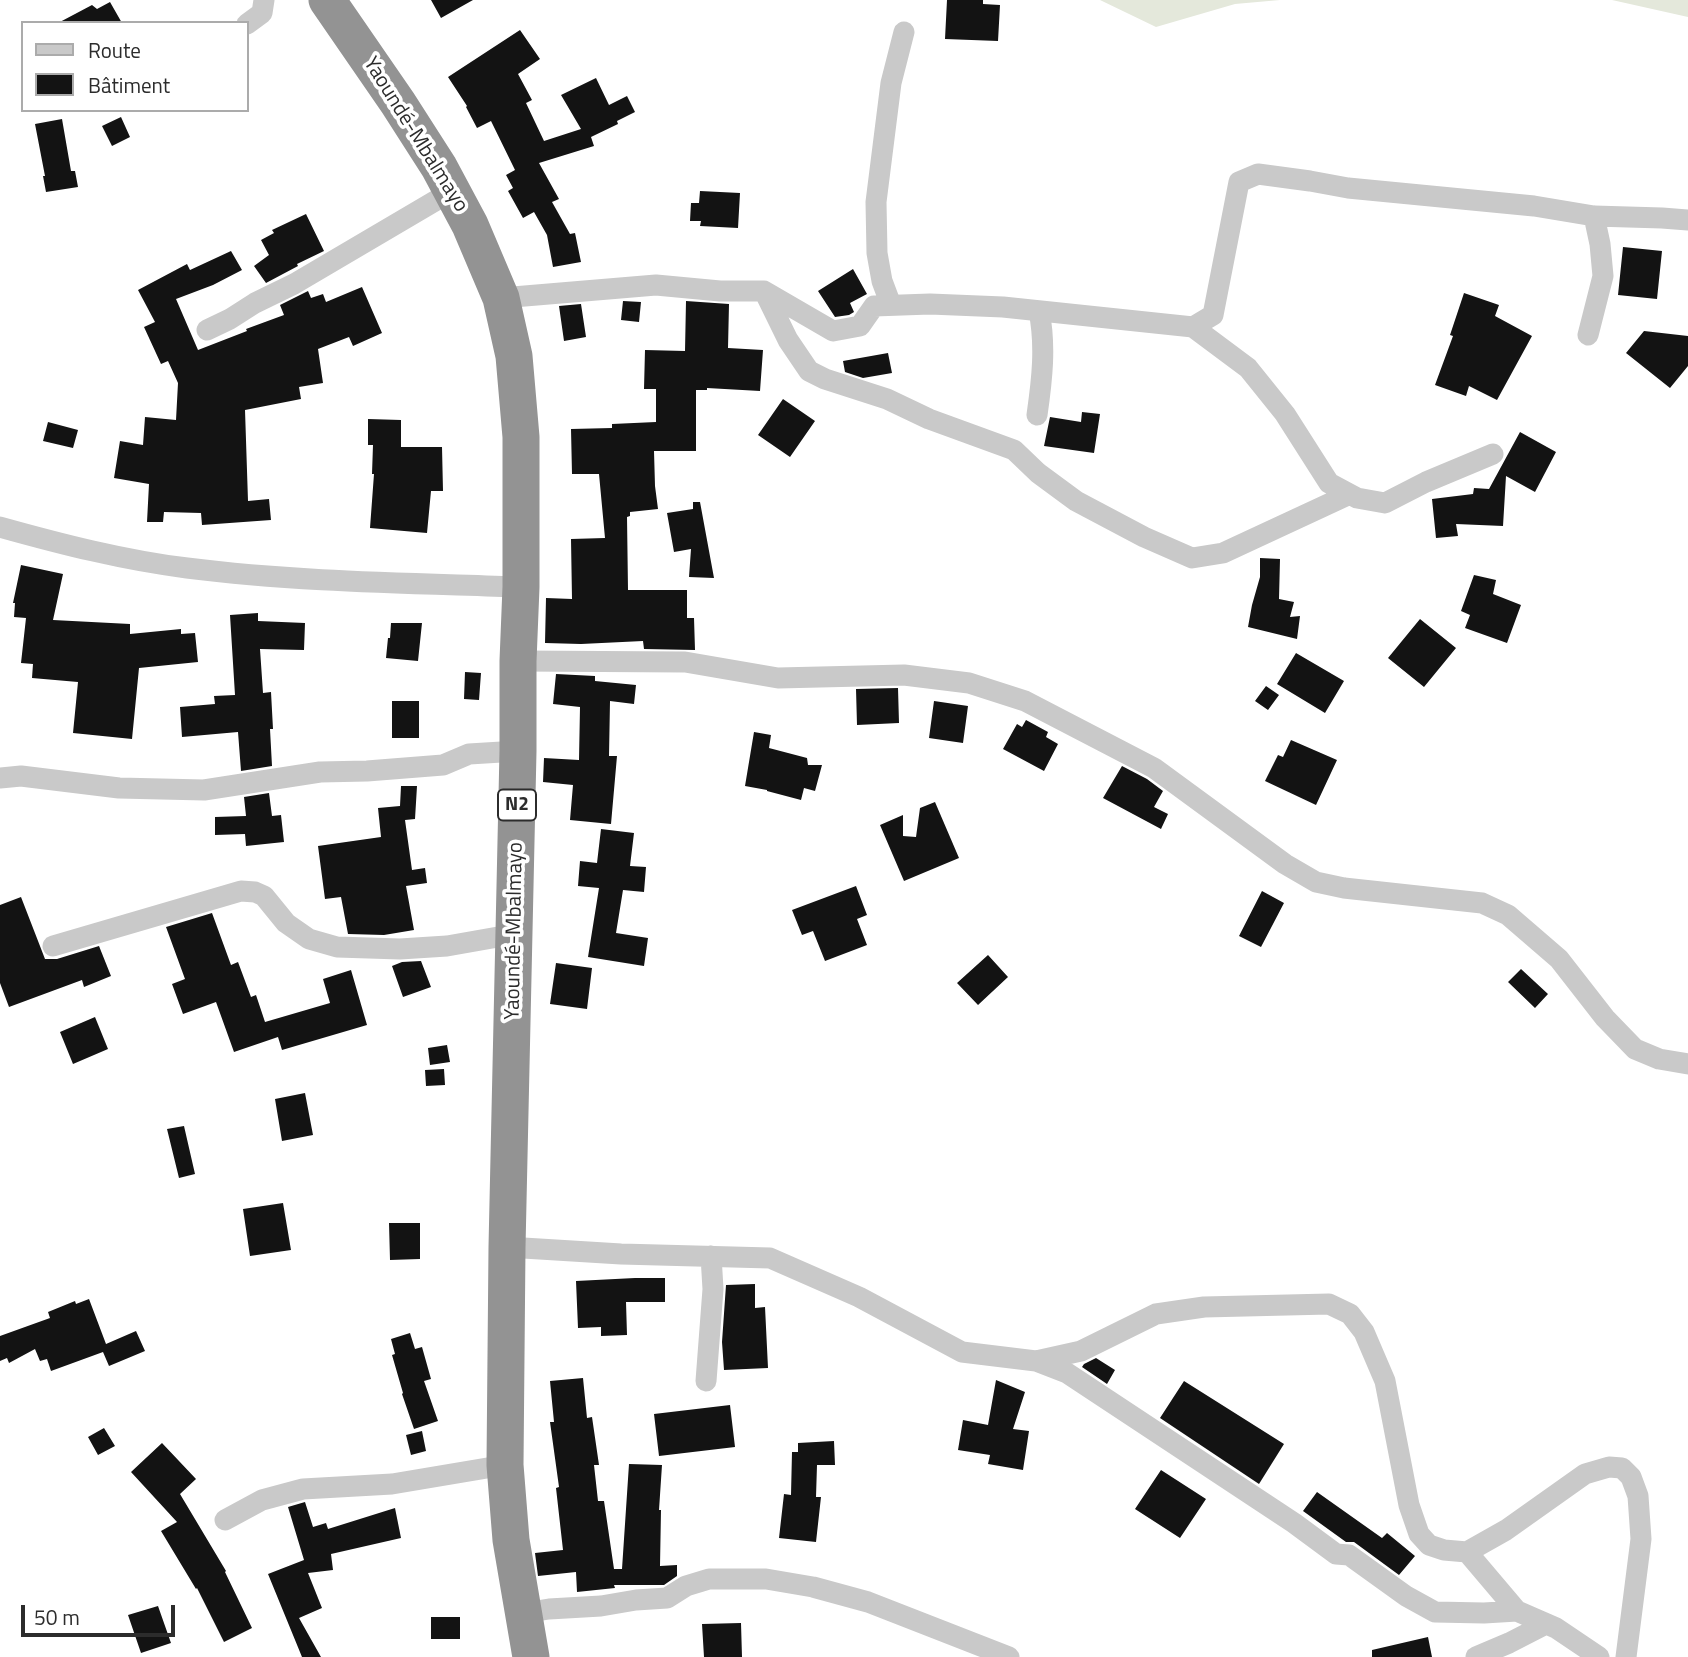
<!DOCTYPE html>
<html>
<head>
<meta charset="utf-8">
<style>
  body { margin:0 }
  #map { position:relative; width:1688px; height:1657px; overflow:hidden; background:#fff; font-family:"Titillium Web",sans-serif }
  canvas { display:block }
  .legend { position:absolute; left:21px; top:21px; width:228px; height:91px; box-sizing:border-box; background:#fff; border:2px solid #ababab; margin:0; padding:9px 12px; list-style:none; font-size:21px; color:#2c2c2c }
  .legend li { display:flex; align-items:center; gap:14px; height:35px }
  .legend b { width:35px; border:2px solid #ababab }
  .scale { position:absolute; left:21px; top:1605px; width:154px; height:32px; box-sizing:border-box; border:4px solid #2c2c2c; border-top:0; padding-left:9px; font-size:21px; line-height:24px; white-space:nowrap; color:#2c2c2c; -webkit-text-stroke:5px #fff; paint-order:stroke }
</style>
</head>
<body>
<div id="map">
<canvas width="1688" height="1657"></canvas>
<ul class="legend">
<li><b style="height:9px;background:#c9c9c9"></b>Route</li>
<li><b style="height:19px;background:#131313"></b>Bâtiment</li>
</ul>
<div class="scale">50 m</div>
</div>
<script>
const context = document.querySelector('canvas').getContext('2d');
context.lineJoin = 'round';
function paint(path, color) {
  context.fillStyle = color;
  context.fill(path, 'evenodd');
}
function stroke(path, color, width, dash) {
  context.strokeStyle = color;
  context.lineWidth = width;
  context.lineCap = dash ? 'butt' : 'round';
  context.setLineDash(dash || []);
  context.stroke(path);
}
function label(font, color, halo, rows, align = 'center') {
  context.font = font + ' "Titillium Web",sans-serif';
  context.lineWidth = 7;
  context.setLineDash([]);
  context.textBaseline = 'middle';
  context.strokeStyle = halo;
  context.fillStyle = color;
  for (const [text, x, y, turn = 0] of rows) {
    context.save();
    context.translate(x, y);
    context.rotate((+turn || 0) * Math.PI / 180);
    context.textAlign = isNaN(turn) ? turn : align;
    if (halo) context.strokeText(text, 0, 0);
    context.fillText(text, 0, 0);
    context.restore();
  }
}
paint(new Path2D(`
  M1100,0H1280L1235,4L1156,27Z
  M1612,0H1688V17Z`), '#e4e8db');
paint(new Path2D(`
  M431,0H473L441,18Z
  M947,0H983V4L1000,5L998,41L945,39Z
  M110,2L122,23H58L92,5L97,9Z
  M520,30L540,59L518,74L532,100L526,103L544,141L581,129L561,95L596,78L609,105L627,96L635,112L617,121L618,124L591,137L594,146L539,163L559,199L552,202L570,234L575,233L581,262L553,267L547,235L534,212L523,218L508,191L513,188L506,175L515,170L491,121L477,128L466,107L467,106L448,77Z
  M121,117L130,137L112,146L102,126Z
  M62,119L71,171H75L78,187L46,192L43,176H45L35,124Z
  M700,191L740,193L738,228L700,226L701,221H690L691,203H699Z
  M306,214L324,251L297,264L298,266L266,283L254,266L269,255L261,240L274,233L272,230Z
  M1623,247L1662,251L1657,299L1618,295Z
  M231,251L242,270L213,285L176,299L198,350L247,331L246,329L284,315L280,305L308,291L311,298L323,294L326,302L362,287L382,333L353,346L349,337L318,349L323,383L299,387L301,399L245,410L248,501L269,499L271,520L202,525L201,513L164,512L163,522H147L149,484L114,478L120,441L143,445L145,417L176,420L178,383L168,361L161,364L144,327L155,322L138,290L187,264L190,270Z
  M853,269L867,294L850,303L854,312L849,315L835,317L818,291Z
  M1464,293L1499,305L1495,316L1532,336L1497,400L1469,386L1466,396L1435,385L1453,336L1450,335Z
  M623,301L641,302L639,322L621,320Z
  M686,301L729,304L728,348L763,350L760,391L707,388V390H696V451H654L655,486L658,509L630,512V516L627,517L628,590H687V618H694L695,650L644,649L643,641L581,644L545,643L546,598L572,599L571,539L605,538L599,474H572L571,429L612,428V424L656,422V389H644L645,350L685,351Z
  M581,304L586,337L564,341L559,306Z
  M1644,331L1688,336V366L1670,388L1626,353Z
  M888,353L892,373L863,378L845,372L843,361Z
  M783,399L815,421L790,457L758,435Z
  M1082,412L1100,414L1094,453L1044,446L1050,417L1081,422Z
  M368,419L401,420V447H442L443,491H431L427,533L370,528L374,474H372L373,445H368Z
  M48,422L78,430L73,448L43,441Z
  M1520,432L1556,452L1535,492L1506,476L1503,526L1456,524L1458,536L1436,538L1432,499L1473,494L1474,488L1489,489Z
  M693,502H700L714,578L689,577L691,549L674,552L667,513L693,509Z
  M1260,558L1280,559L1279,599L1294,602L1290,617L1300,616L1297,639L1248,627L1252,605L1260,577Z
  M21,565L63,574L53,620L130,624V634L181,629V634L195,633L198,662L139,668L132,739L73,733L78,682L32,678L33,664L21,663L26,618L14,617L15,603H13Z
  M1474,575L1496,580L1493,594L1521,605L1507,643L1465,628L1470,615L1461,611Z
  M258,613V621L305,623L304,650L260,649L263,693L271,692L273,729H270L272,766L241,771L238,732L182,737L180,707L215,704L214,696L235,695L230,615Z
  M1420,619L1456,648L1424,687L1388,658Z
  M391,623H422L418,661L386,658L388,638H390Z
  M1296,653L1344,681L1325,713L1277,684Z
  M465,672L481,673L479,700L464,699Z
  M556,674L595,676V681L636,685L634,704L610,701L609,756H617L611,824L570,820L573,785L543,782L544,758L579,760L580,707L553,704Z
  M1266,686L1279,695L1268,710L1255,701Z
  M898,688L899,723L857,725L856,689Z
  M392,701H419V738H392Z
  M934,701L968,706L963,743L929,738Z
  M1026,720L1048,732L1046,737L1058,744L1044,771L1003,749L1017,724L1022,727Z
  M754,732L771,735L769,748L807,758L808,765H822L815,791L804,788L801,800L767,791V790L745,786Z
  M1291,740L1337,760L1316,805L1265,781L1278,755L1283,757Z
  M1122,766L1147,779L1163,791L1154,807L1168,814L1161,829L1103,798Z
  M401,786H417L415,819L405,820L412,870L425,868L427,883L406,886L414,930L384,935L348,934L341,897L325,899L318,846L381,837L378,808L400,806Z
  M269,793L272,816L281,815L284,842L246,846L245,834L215,835V817L246,816L244,797Z
  M935,802L959,858L904,881L880,825L903,815V836L916,837L920,808Z
  M601,829L634,833L630,866L646,867L644,892L623,890L616,933L648,938L644,966L588,957L599,888L578,886L580,861L597,863Z
  M856,886L867,915L857,919L867,945L825,961L813,931L802,935L792,910Z
  M1262,891L1284,903L1261,947L1239,936Z
  M21,897L45,959H57L99,946L111,976L84,987L82,980L9,1007L0,983V905Z
  M212,913L231,965L238,962L251,997L256,995L265,1022L330,1003L323,979L351,970L367,1025L282,1050L278,1037L234,1052L216,1002L183,1014L172,984L185,979L166,927Z
  M988,955L1008,977L978,1005L957,983Z
  M421,961L431,987L403,997L392,966L402,962Z
  M556,963L592,968L587,1009L550,1004Z
  M1521,969L1548,994L1535,1008L1508,982Z
  M95,1017L108,1049L73,1064L60,1032Z
  M447,1045L450,1062L430,1065L428,1048Z
  M444,1069L445,1085L426,1086L425,1070Z
  M305,1093L313,1135L282,1141L275,1099Z
  M184,1126L195,1174L179,1178L167,1129Z
  M283,1203L291,1250L250,1256L243,1209Z
  M389,1223H420V1259L390,1260Z
  M635,1278H665V1302H626L627,1335L601,1336V1327L578,1328L576,1281Z
  M755,1284V1308L765,1307L768,1368L724,1370L722,1342L726,1285Z
  M89,1299L106,1344L136,1331L145,1351L109,1366L103,1352L51,1371L47,1359L40,1361L35,1349L9,1363L7,1358L0,1361V1336L50,1318L48,1312L75,1301L76,1304Z
  M410,1333L415,1349L422,1347L431,1379L424,1381L438,1421L414,1429L402,1394L403,1393L392,1355L395,1354L391,1339Z
  M1096,1358L1115,1370L1107,1384L1082,1367L1084,1364Z
  M583,1378L587,1418L592,1417L599,1465H594L598,1501H604L614,1569H622L629,1464L662,1465L659,1510H661L660,1566L677,1565V1576L664,1585H614L615,1588L577,1592L576,1572L538,1576L535,1553L563,1550L556,1488L559,1487L550,1422H554L550,1381Z
  M996,1380L1025,1392L1013,1429L1029,1431L1023,1470L988,1464L990,1455L958,1450L963,1420L988,1425Z
  M1184,1381L1284,1444L1259,1484L1160,1418Z
  M730,1405L735,1447L659,1456L654,1414Z
  M104,1428L115,1446L98,1455L88,1437Z
  M422,1431L426,1451L411,1455L406,1435Z
  M834,1441L835,1465H817L816,1497H821L816,1542L779,1538L784,1494L791,1495L792,1452H798V1443Z
  M162,1443L196,1479L180,1494L226,1571L225,1572L252,1628L224,1642L197,1588L196,1589L161,1531L177,1522L131,1472Z
  M1161,1470L1206,1499L1180,1538L1135,1509Z
  M1317,1492L1382,1538L1387,1533L1415,1556L1399,1575L1354,1542H1346L1303,1511Z
  M305,1502L313,1527L326,1523L328,1529L395,1508L401,1538L331,1554L333,1570L308,1573L322,1608L299,1618L321,1657H302L268,1574L304,1560L288,1507Z
  M158,1606L171,1643L141,1653L128,1615Z
  M431,1617H460V1639H431Z
  M741,1623L742,1657H704L702,1624Z
  M1428,1637L1432,1657H1372V1650Z`), '#131313');
stroke(new Path2D(`
  M247,24L262,13L264,0
  M764,291L788,340L809,371L825,379L887,399L929,419L1014,450L1038,473L1076,501L1144,537L1192,558L1223,553L1350,494
  M501,298L656,285L720,291H764L833,331L860,326L874,306L930,304L1003,307L1193,327L1248,368L1285,414L1329,483L1357,498L1385,503L1426,482L1493,454
  M891,305L882,281L877,253L876,202L891,83L904,32
  M1193,327L1213,315L1239,182L1258,174L1310,181L1348,188L1534,206L1594,216L1662,218L1688,220
  M207,330L230,319L255,303L294,284L452,191
  M1588,335L1603,276L1600,244L1594,216
  M1037,415C1042,380 1046,346 1039,311
  M0,527C61,544 123,560 187,568C297,582 410,583 521,587
  M518,661L685,662L778,678L904,675L969,683L1025,701L1154,768L1285,864L1316,882L1344,888L1482,903L1508,915L1559,959L1605,1018L1635,1049L1659,1059L1688,1064
  M0,778L21,776L119,788L204,790L320,772L367,771L443,765L469,754L518,751
  M53,946L241,891L255,892L264,896L286,923L309,939L337,947L400,949L447,946L515,934
  M507,1247L621,1254L770,1258L859,1297L962,1352L1036,1361L1081,1351L1156,1314L1204,1307L1329,1304L1350,1314L1364,1332L1385,1381L1409,1505L1419,1534L1429,1545L1444,1550L1467,1552L1506,1530L1585,1474L1609,1467L1622,1468L1631,1477L1638,1496L1641,1539L1626,1657
  M1036,1361L1067,1373L1294,1523L1336,1554L1349,1555L1406,1596L1435,1612L1484,1613L1517,1611L1556,1628L1599,1657
  M706,1381L713,1289L711,1256
  M225,1520L262,1500L303,1489L392,1484L505,1465
  M1467,1552L1517,1611
  M524,1613L549,1609L601,1606L636,1600L667,1598L686,1586L709,1579H766L813,1587L868,1602L1009,1657
  M1476,1657L1509,1643L1546,1624`), '#c9c9c9', 21);
stroke(new Path2D(`
  M327,0L398,103L439,167L470,225L501,298L514,356L521,437V587L518,661V751L507,1247L505,1465L511,1540L531,1657`), '#939393', 37);
for (const [x, y, w] of [
  [517,805,38]
]) {
  const box = new Path2D();
  box.roundRect(x - w / 2, y - 15.5, w, 31, 5);
  context.fillStyle = '#fff';
  context.fill(box);
  stroke(box, '#2c2c2c', 2);
}
label('bold 19px', '#2c2c2c', null, [
  ["N2",517,805]
]);
label('21px', '#2c2c2c', '#fff', [
  ["Yaoundé-Mbalmayo",415,135,58],
  ["Yaoundé-Mbalmayo",515,931,-89]
]);
</script>
</body>
</html>
